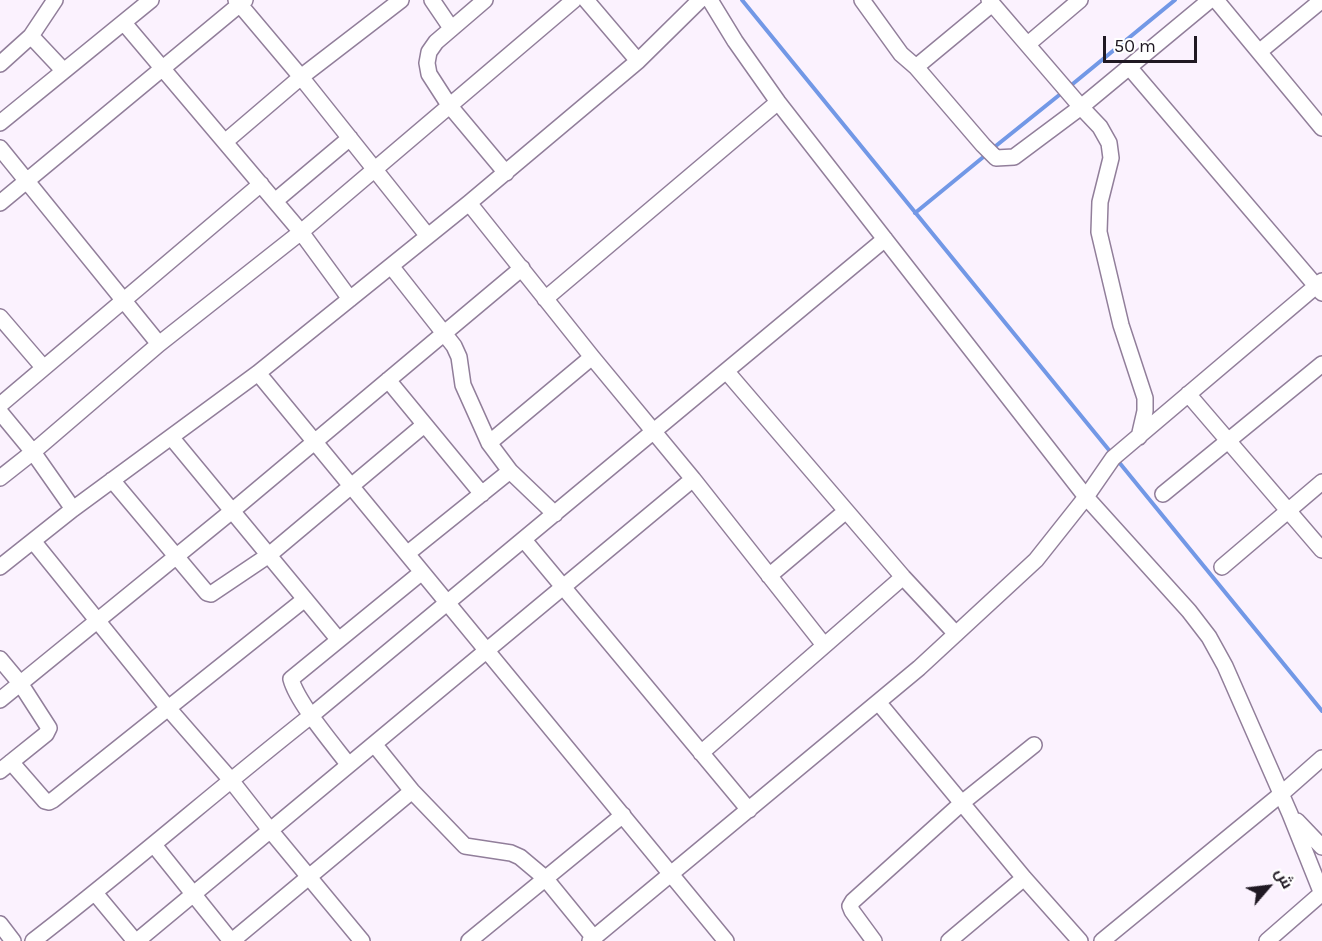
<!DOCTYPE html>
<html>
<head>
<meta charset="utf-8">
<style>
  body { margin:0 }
  #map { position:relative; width:1322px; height:941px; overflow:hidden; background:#fbf2fe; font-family:Karla,Cairo,sans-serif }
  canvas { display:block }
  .north { position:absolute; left:1238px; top:857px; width:60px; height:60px; -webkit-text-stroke:4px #fff; paint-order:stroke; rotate:62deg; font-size:16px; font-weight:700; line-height:24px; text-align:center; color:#201923 }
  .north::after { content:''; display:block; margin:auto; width:21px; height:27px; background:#201923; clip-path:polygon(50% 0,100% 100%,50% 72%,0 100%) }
  .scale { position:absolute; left:1103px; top:36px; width:94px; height:27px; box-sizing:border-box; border:3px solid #201923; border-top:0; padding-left:8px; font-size:18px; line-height:21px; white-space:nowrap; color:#201923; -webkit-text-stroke:4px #fff; paint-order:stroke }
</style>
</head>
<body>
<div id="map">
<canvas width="1322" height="941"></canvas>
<div class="north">ش</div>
<div class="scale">50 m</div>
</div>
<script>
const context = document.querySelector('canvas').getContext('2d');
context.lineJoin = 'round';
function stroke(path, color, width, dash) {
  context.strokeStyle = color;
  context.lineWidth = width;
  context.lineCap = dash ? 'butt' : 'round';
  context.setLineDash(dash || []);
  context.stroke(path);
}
stroke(new Path2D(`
  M742,0L1113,455
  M1069,87L1175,0
  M992,149L1063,92
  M915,213L987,154
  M1118,461L1322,711`), '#7298e6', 4);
const minor = new Path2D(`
  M236,0L301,77L427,235
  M432,0L451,28
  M485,0L436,42L429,52L427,63L429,74L449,105L506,173
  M586,0L638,61
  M710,0L735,41L778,102L1086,497L1189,611L1209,637L1225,666L1290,814L1322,894
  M862,0L901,54L916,67L983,145L996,158L1014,157L1081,107L1210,0
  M989,0L1081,107L1100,127L1109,143L1111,158L1100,202L1099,232L1121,325L1145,398V411L1139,437
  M1216,0L1322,128
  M124,23L301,232L350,299
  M31,36L63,70
  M1028,44L1080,0
  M1259,52L1322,0
  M0,64L31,36L55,0
  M916,67L992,4
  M1129,67L1322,293
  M0,123L151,0
  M226,141L301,77L401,0
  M0,148L159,344
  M275,201L350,138
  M0,203L245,0
  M469,203L592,357L693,479L824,645
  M391,266L454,346L459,357L463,385L489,443L510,471L555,514
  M545,299L778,102
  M0,317L43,367
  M727,372L903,577L956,634
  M258,373L726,941
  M388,380L482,494
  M1188,394L1322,550
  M0,405L261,184
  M0,412L33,452L73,509
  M171,437L338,639
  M489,443L592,357
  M0,478L33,452L159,344L301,232L574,0
  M112,480L207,593L211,594L269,555L424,425
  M1163,494L1322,364
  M524,540L749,810
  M33,541L168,708L230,779L270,830L362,941
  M408,553L510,471
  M0,567L73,509L258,373L469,203L638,61L700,0
  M1222,567L1322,482
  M769,576L846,511
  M0,659L20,683L49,728L46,734L0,771
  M0,700L232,511L522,268
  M878,702L1024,878L1080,941
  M374,744L412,791L465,846L511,853L520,857L545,878L594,938
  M701,753L903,577
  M11,762L45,801L49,802L53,800L305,599
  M348,764C332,743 297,702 291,679L422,572
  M1297,821L1322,847
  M154,845L231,941
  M95,893L135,941
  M0,924L13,941
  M33,941C128,868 218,789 312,715L885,239
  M137,941L693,479
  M232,941L412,791
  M469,941L623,815
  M590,941L919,668L1036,560L1086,497L1113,458L1322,281
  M874,941L852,911L850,906L853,901L963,802L1034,745
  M949,941L1024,878
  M1102,941L1280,795L1322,758
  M1267,941L1322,893`);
stroke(minor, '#917e9a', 18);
stroke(minor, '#fff', 15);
</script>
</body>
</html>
